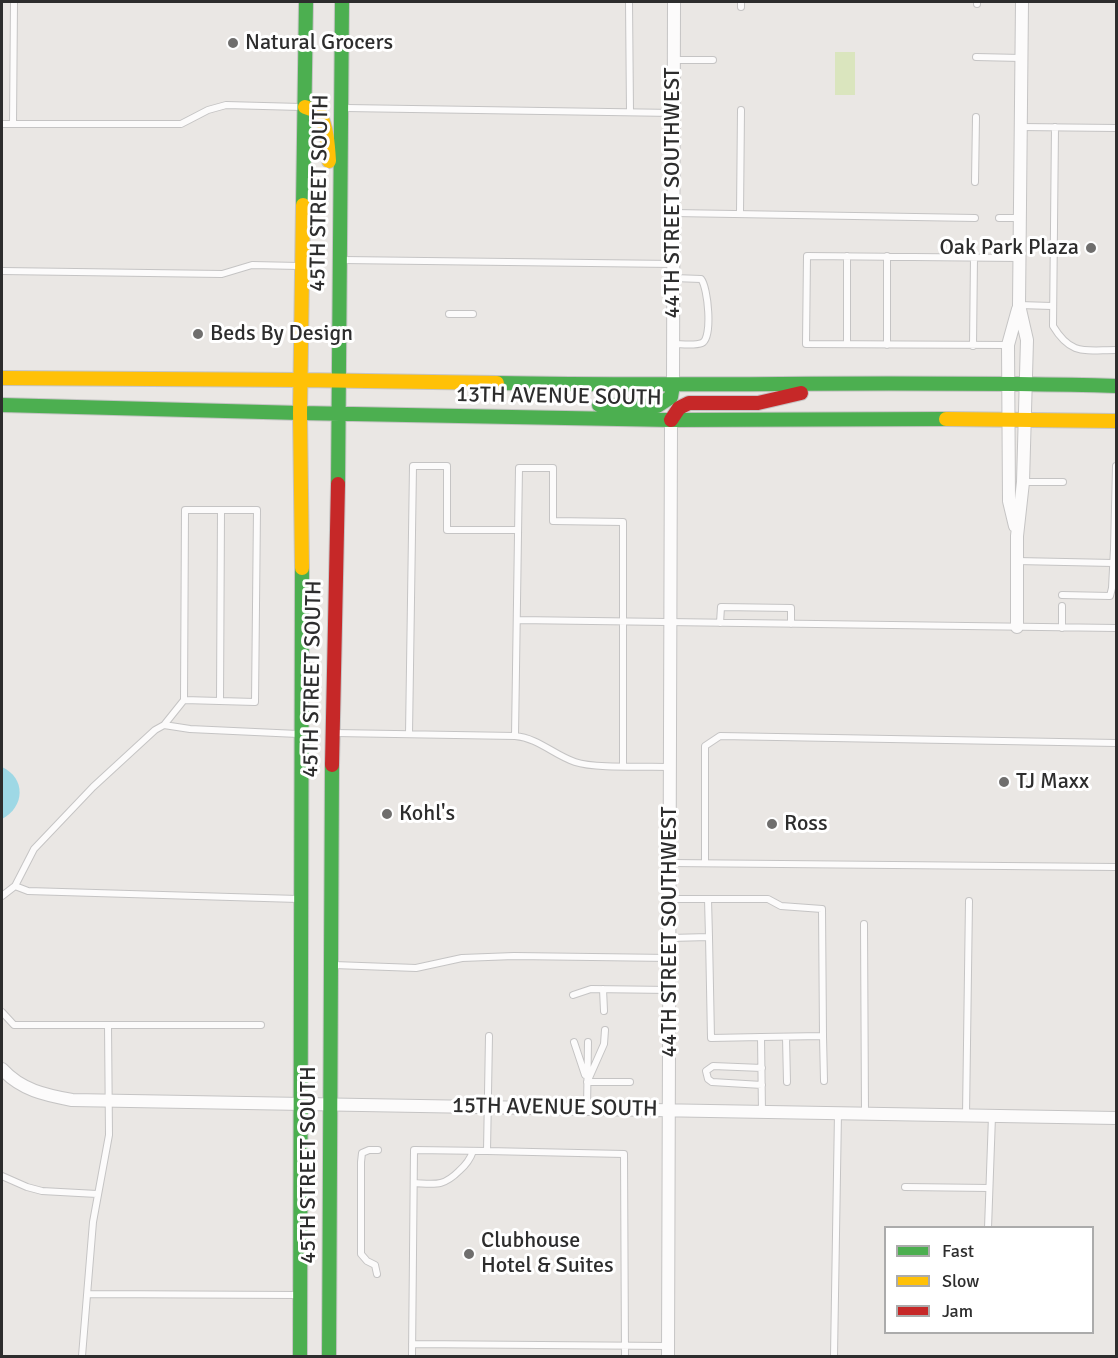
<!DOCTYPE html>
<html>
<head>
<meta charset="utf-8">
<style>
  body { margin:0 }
  #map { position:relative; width:1118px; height:1358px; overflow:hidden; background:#eae7e4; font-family:Signika,sans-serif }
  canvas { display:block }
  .frame { position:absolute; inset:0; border:3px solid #2d2d2d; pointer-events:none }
  .legend { position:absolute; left:884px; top:1226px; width:210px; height:108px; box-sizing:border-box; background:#fff; border:2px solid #ababab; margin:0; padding:8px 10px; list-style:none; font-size:18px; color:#2d2d2d }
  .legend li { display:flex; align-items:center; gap:12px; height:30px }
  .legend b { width:30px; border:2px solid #ababab }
</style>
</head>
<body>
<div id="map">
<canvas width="1118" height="1358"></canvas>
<div class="frame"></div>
<ul class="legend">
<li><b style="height:8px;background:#4caf50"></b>Fast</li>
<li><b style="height:8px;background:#ffc107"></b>Slow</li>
<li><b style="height:8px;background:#c62828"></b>Jam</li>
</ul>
</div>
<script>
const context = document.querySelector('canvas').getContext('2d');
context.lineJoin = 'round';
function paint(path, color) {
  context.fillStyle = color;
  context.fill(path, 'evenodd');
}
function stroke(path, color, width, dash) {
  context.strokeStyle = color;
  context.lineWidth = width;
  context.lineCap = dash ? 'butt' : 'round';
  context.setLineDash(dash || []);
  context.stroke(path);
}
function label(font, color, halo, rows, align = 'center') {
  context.font = font + ' Signika,sans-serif';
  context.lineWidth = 6;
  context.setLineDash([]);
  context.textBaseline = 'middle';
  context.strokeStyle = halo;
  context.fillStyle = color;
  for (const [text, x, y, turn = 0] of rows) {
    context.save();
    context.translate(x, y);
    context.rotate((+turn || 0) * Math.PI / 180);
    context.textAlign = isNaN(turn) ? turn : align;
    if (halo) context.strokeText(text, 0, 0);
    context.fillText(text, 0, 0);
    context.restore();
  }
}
paint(new Path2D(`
  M835,52H855V95H835Z`), '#dae5be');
paint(new Path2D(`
  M2,767C26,778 25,807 2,819Z`), '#9ed8e5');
const lane = new Path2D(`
  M629,2L630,112
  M977,4V2
  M741,7V2
  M976,57L1021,58
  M674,60H713
  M346,108L674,113
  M2,124H181L208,110L226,105L301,107
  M13,124L14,2
  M1021,127L1116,128
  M1055,127L1053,326C1071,356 1085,350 1116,350
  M975,182L976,117
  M674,213L975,218
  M740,213L741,110
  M999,218H1020
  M343,260L673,264
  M2,271L222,274L252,265L299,266
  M1019,305L1052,306
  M449,314H473
  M673,344C681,344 695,346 702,343C713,338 708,287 701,279L674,278
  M847,344V256
  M887,345V256
  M1008,345L806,344L807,256L1019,258
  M973,346L974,257
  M1023,482H1063
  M1017,561L1113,563
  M1062,595L1110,596L1112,588L1114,549L1116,466
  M517,620L1116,628
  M720,623L721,607L791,608V624
  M1062,628V606
  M220,701L221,510
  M164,725L184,700L255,702L257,510H185L184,700
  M335,733L515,736C538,738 554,755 575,762C596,769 646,766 670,767
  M409,734L413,466H447V530H518
  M515,736L519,468H553V521L623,522V765
  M670,863L1116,867
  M705,863V746L720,736L1116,743
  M15,886L34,849L93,787L155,730L164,725L190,729L298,734
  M2,896L15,886L28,891L298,899
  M670,899H708
  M864,924L865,1113
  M709,937L708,899H768L781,906L822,909L823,1036
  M670,938L709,937L711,1038L761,1037L762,1112
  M334,965L416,968L462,958L514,956L670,958
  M603,989L604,1011
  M573,995L591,989L670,990
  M2,1012L14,1025H261
  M761,1037L823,1036L824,1081
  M786,1037L787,1082
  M574,1042L585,1075
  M762,1068L713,1066L706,1071L708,1079L712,1082L762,1085
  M589,1078L604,1044L605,1030
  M587,1082H630
  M587,1109L588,1042
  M966,1115L969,901
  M487,1151L624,1154L625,1356
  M2,1176L27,1187L42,1191L97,1194
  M414,1183C435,1184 443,1187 459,1171C466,1165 470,1160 473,1151
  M905,1187L989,1188
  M988,1228L992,1116
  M377,1274L375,1265L367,1261L361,1254V1162L362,1153L369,1150H378
  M88,1294L298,1295
  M412,1344L668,1346
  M82,1356L93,1222L109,1135L108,1025
  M412,1356L414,1150L487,1151L489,1036
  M834,1356L838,1113`);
const street = new Path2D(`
  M673,385L674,2
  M1015,526L1009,501L1008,345L1018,309
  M1017,627V536L1023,482L1027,340L1019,305L1022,2
  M2,1069C21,1090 45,1095 72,1100C420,1105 768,1111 1116,1118
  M668,1356L671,420`);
const fast = new Path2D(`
  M303,205L306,2
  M497,383C704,387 910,380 1116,386
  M2,405L300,413
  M599,405L657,406L671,397L673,385
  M300,413L671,420L946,419
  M338,484L342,2
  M300,1356L302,568
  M329,1356L332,765`);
const slow = new Path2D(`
  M305,107L319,112C327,128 328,144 329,161
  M2,378L302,380
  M302,380L497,383
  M946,419L1116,421
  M302,568L300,413L303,205`);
const jam = new Path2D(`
  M671,420L679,408L689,403H758L801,393
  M332,765L338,484`);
stroke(lane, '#c5c4c4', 8);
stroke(street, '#c5c4c4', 14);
stroke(fast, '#c5c4c4', 16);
stroke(slow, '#c5c4c4', 16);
stroke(jam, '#c5c4c4', 16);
stroke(lane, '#fcfbfb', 6);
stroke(street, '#fcfbfb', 12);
stroke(fast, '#4caf50', 14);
stroke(slow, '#ffc107', 14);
stroke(jam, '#c62828', 14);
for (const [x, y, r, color] of [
  [233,43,6,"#6f6e6d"],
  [1091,248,6,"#6f6e6d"],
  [198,334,6,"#6f6e6d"],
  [1004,782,6,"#6f6e6d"],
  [387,814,6,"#6f6e6d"],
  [772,824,6,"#6f6e6d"],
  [469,1254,6,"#6f6e6d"]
]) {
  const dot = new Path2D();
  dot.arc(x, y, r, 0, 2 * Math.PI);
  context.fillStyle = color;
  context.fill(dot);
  stroke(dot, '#fff', 2);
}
label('22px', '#2d2d2d', '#fff', [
  ["Natural Grocers",245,43],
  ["Oak Park Plaza",1079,248,"right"],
  ["Beds By Design",210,334],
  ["TJ Maxx",1016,782],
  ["Kohl's",399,814],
  ["Ross",784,824],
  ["Clubhouse",481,1241],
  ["Hotel & Suites",481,1266]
], 'left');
label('22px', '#2d2d2d', '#fff', [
  ["45TH STREET SOUTH",320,193,-89],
  ["44TH STREET SOUTHWEST",673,193,-90],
  ["13TH AVENUE SOUTH",559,397,1],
  ["45TH STREET SOUTH",313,679,-89],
  ["44TH STREET SOUTHWEST",670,932,-90],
  ["15TH AVENUE SOUTH",555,1108,1],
  ["45TH STREET SOUTH",309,1165,-90]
]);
</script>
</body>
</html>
